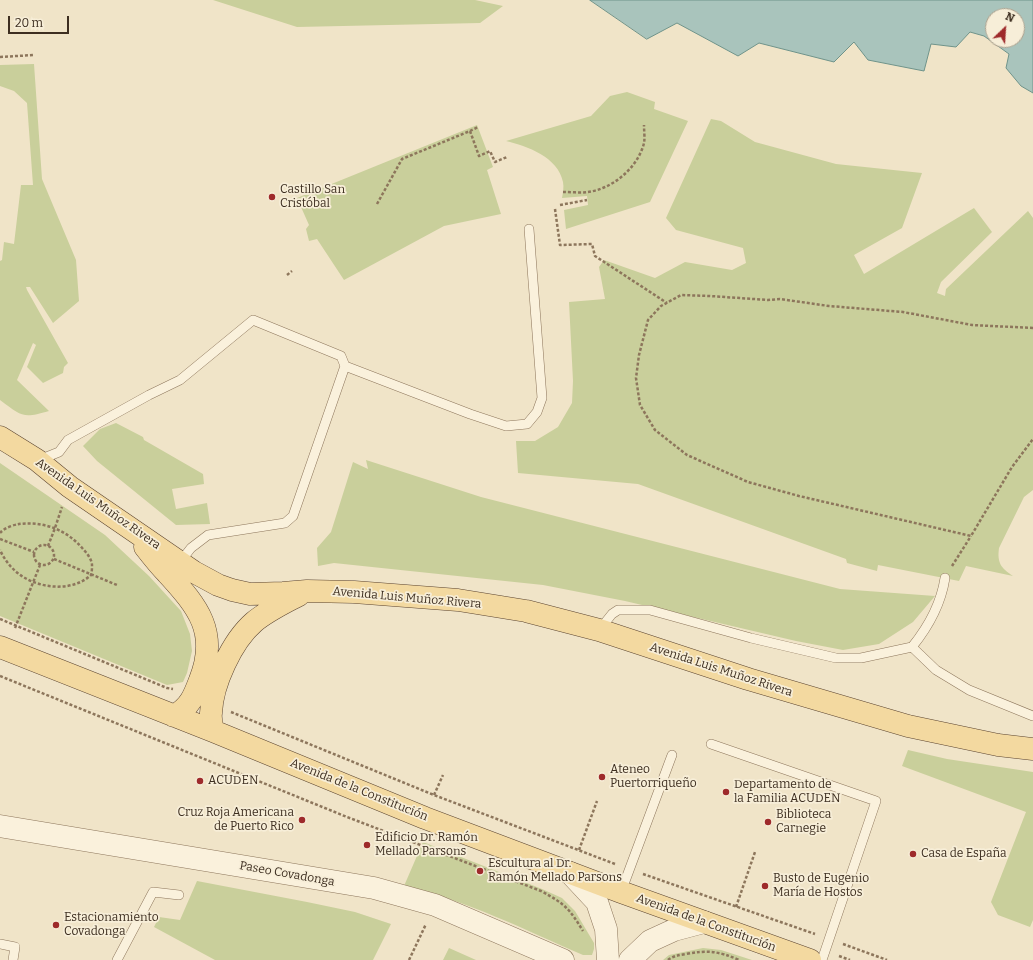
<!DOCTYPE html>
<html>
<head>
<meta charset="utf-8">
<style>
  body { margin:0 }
  #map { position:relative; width:1033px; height:960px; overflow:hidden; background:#f0e4c8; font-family:Bitter,serif }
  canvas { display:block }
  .north { position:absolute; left:985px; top:8px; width:40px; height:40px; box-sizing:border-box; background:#f7eed8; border:1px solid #ada18e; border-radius:50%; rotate:25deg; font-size:11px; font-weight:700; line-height:16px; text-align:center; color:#3d2e20 }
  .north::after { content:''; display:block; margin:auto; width:14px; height:18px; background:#9e2a2b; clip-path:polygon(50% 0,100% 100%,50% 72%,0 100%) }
  .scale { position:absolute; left:8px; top:16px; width:61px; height:18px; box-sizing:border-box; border:2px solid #3d2e20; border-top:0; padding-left:5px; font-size:12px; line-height:14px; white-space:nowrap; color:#3d2e20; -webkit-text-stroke:3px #f7eed8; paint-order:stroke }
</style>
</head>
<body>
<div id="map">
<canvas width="1033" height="960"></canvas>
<div class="north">N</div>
<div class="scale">20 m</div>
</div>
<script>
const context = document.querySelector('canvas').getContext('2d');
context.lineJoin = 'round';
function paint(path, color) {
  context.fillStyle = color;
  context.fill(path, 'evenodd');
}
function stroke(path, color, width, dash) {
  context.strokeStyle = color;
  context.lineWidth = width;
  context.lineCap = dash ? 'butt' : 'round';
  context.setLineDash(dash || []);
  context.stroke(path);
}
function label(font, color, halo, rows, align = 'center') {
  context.font = font + ' Bitter,serif';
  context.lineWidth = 3.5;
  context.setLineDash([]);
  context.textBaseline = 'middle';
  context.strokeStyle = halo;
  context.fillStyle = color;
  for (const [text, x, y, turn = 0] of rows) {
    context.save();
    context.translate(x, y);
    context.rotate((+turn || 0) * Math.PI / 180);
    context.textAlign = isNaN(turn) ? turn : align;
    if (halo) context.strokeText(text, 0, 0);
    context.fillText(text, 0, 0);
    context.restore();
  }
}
paint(new Path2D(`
  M213,0H475L503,6L480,23L297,27Z
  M34,64L42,179L76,260L79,301L53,323L30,287H26L27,290L68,363L64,367L63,373L43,383L27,367L36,345L33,343L17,380L49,411C22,419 22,416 0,400V261L2,260L4,242L14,244L21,185H33L27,103L14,91L0,86V65Z
  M627,92L655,102L654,109L688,121L650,202L566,229L564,210L588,205L587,196L562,198C563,193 564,187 563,182C558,157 527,146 506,141L591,116L610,96Z
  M711,119L721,121L755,142L836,164L922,173L902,228L854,255L864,274L974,208L992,232L941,282L937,293L945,296L946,289L1028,211L1033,218V490L1024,497L999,548C997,563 1001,568 1013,576L966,566L959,581L878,565L877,571L847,563L846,559L638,484L518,473L516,441H535L558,427L572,403L573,381L569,302L605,299L599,267L604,260L655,278L685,262L732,270L746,263L743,248L676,230L666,218Z
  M477,125L493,167L487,170L501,214L444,226L344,280L317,239L309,241L306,229L309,225L297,198Z
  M116,423L143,437L144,440L203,474L204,484L172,489L176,509L207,503L210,524L176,525L97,461L83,446L100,429Z
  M366,460L481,497L840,589L935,596L913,622L879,644L843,650L796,641L625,601L543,585L334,563L318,566L317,548L331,532L353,462L368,469Z
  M0,463L105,535L149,576L181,611L190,634L192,651L187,673L183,682L167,685L0,616Z
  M908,750L947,759L1033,772V920L1030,927L998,915L991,902L1026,812L902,766Z
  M423,842L542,889L562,898L575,911L594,943V949L592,955H583C525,930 466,900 404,886Z
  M197,881L307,902L355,912L391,924L373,960H215L154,927L159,917L180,920Z
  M449,948L476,960H443Z
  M703,948L721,950L752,960H663L669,955Z`), '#c9cf9b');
const water = new Path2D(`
  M590,0H1033V93L1021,86L1006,68L1009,54L984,36L970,32L956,47L931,44L924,71L868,60L854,42L834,62L759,43L738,56L677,23L647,39ZM993,16H1017V40H993Z`);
paint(water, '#a9c4bc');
stroke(water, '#6f938a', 1);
const service = new Path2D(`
  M345,366L470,414L506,426L527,424L537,412L542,398L529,229
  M39,460L59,452L68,440L149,395L180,380L253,320L341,356L345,366L293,516L285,523L208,535L191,548L180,562
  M600,629L612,614L618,610H650L751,638L836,658H861L912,647L936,670L969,690L1033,716
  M912,647C929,626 941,604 945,578
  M711,744L876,801L822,960
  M621,892L672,755
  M0,944L15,947L13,960
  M117,960L153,892L179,895`);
const tertiary = new Path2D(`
  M0,826L374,888L435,905L563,960
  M570,873L597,902L606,929L608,960
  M630,960L650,941L674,930L704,922`);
const primary = new Path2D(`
  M0,437L37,460L70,487L194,572L218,585L232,590L250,594L283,593L307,591L354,592L458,600L526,611L599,630L748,679L908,726L998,745L1033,749
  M145,547C152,556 159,565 167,573C198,607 219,632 200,680C194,696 190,707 174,716
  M0,647L213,731L425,818L621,892L810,960
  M213,731C212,725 210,719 211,713C212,684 232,641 254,622C267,611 284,603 299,595`);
stroke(service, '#8d765c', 10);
stroke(tertiary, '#8d765c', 23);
stroke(primary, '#5b4430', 23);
stroke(new Path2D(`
  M0,57L34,55
  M470,131L478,127
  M563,192C571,192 580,193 588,192C612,189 638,168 644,143C645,138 644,131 644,125
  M377,204L402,159L470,131L479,156L490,151L495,162L507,157
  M560,205L587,200
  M555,209L560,245L592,244L595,256L667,303
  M287,275L292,271
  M1033,328L972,325L903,312L829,306L780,299L768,300L710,296L681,295L661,306L648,320L639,355L636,378L640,405L655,430L687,455L748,482L799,496L971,536L1012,467L1033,439
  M0,533C4,528 13,525 19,524C44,521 67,530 83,549C87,553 92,560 92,565C92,568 92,572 91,575C74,591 44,589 25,578C14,572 5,561 0,550
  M0,539L34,552
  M34 555a10 10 0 1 1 20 0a10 10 0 1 1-20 0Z
  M48,546L55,528L62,507
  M54,559L117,585
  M952,566L971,536
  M0,619L167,688L173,689
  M15,628L40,565
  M0,676L347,817L541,891C565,904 569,908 583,931
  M231,712L434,795L615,864
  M434,795L443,775
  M579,850L597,801
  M643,874L815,934
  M736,907L755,852
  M843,944L887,960
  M839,956L850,960
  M409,960L426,924
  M668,960C673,956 679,955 686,954C707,950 719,951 739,960`), '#8d765c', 2.5, [3, 2]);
stroke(service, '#faf1dc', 9);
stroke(tertiary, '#faf1dc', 22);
stroke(primary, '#f3d9a0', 22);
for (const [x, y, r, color] of [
  [272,197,4,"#9e2a2b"],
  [602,777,4,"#9e2a2b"],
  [200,781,4,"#9e2a2b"],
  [726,792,4,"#9e2a2b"],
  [302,820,4,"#9e2a2b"],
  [768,822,4,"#9e2a2b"],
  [367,845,4,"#9e2a2b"],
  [913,854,4,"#9e2a2b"],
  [480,871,4,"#9e2a2b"],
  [765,886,4,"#9e2a2b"],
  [56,925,4,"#9e2a2b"]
]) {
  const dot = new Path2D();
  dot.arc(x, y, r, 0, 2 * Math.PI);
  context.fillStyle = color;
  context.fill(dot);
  stroke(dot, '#f7eed8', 1.5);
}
label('12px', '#3d2e20', '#f7eed8', [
  ["Castillo San",280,190],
  ["Cristóbal",280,204],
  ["Ateneo",610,770],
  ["Puertorriqueño",610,784],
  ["ACUDEN",208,781],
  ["Departamento de",734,785],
  ["la Familia ACUDEN",734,799],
  ["Cruz Roja Americana",294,813,"right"],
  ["de Puerto Rico",294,827,"right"],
  ["Biblioteca",776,815],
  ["Carnegie",776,829],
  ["Edificio Dr. Ramón",375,838],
  ["Mellado Parsons",375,852],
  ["Casa de España",921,854],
  ["Escultura al Dr.",488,864],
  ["Ramón Mellado Parsons",488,878],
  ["Busto de Eugenio",773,879],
  ["María de Hostos",773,893],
  ["Estacionamiento",64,918],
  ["Covadonga",64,932]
], 'left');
label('12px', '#3d2e20', '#f7eed8', [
  ["Avenida Luis Muñoz Rivera",98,504,35],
  ["Avenida Luis Muñoz Rivera",407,598,5],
  ["Avenida Luis Muñoz Rivera",721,670,18],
  ["Avenida de la Constitución",359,790,22],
  ["Paseo Covadonga",287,874,10],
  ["Avenida de la Constitución",706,923,20]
]);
</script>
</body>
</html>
